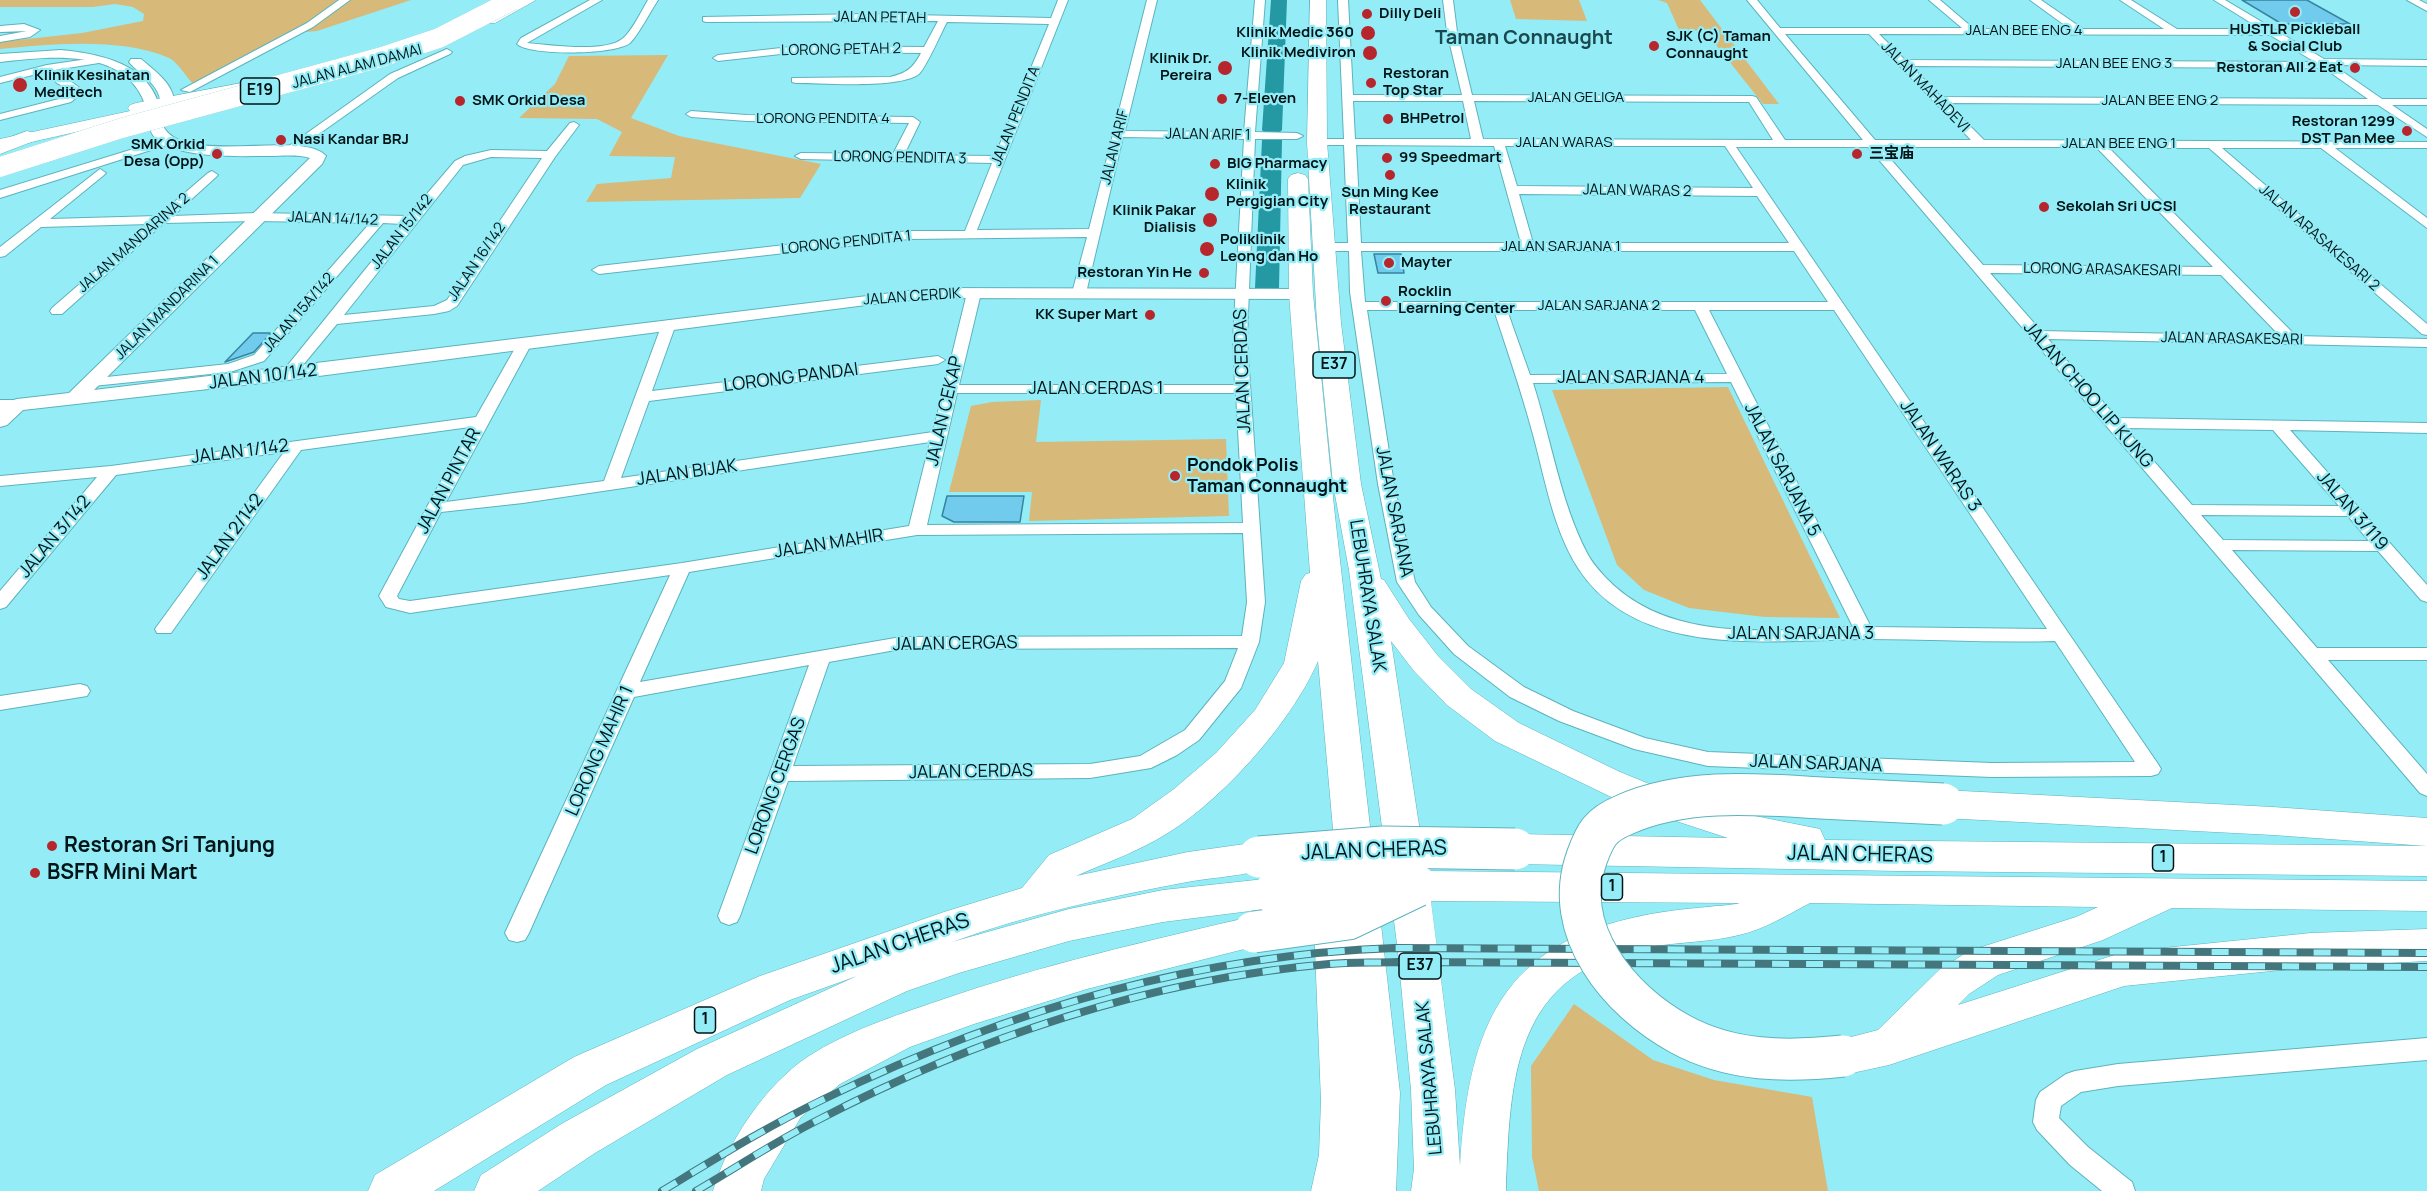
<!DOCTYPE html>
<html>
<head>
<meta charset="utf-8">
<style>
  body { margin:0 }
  canvas { display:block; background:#94ecf6 }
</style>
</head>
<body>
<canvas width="2427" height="1191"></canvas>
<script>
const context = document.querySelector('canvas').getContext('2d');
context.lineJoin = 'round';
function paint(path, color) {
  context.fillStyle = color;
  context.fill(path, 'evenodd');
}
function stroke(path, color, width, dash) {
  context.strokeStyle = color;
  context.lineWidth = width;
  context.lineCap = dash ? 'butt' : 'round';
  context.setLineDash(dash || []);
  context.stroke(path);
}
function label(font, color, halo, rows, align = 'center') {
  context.font = font + ' Manrope,"Noto Sans SC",sans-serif';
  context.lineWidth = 4.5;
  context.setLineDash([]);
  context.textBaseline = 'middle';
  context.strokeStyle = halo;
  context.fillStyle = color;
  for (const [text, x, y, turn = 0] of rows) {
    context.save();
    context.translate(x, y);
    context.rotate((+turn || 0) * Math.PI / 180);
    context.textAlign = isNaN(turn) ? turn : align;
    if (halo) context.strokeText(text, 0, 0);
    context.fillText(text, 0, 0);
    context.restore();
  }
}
paint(new Path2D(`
  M0,0H411L317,31L284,34L194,85C187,78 178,62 169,58C123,37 49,44 0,49V42L82,33L143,21L144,14L133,7L115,4L93,7H0Z
  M1510,0H1579L1587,21L1516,19Z
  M1658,0H1700L1779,104H1763L1705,31L1679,30L1667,3Z
  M668,55L631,118L679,136L821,164L800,198L586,202L597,184L671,178L675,157L609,156L622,132L597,119L519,118L555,84L569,56Z
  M1728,387L1840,618L1765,617L1689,608L1644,590L1617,565L1552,390Z
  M1041,400L1036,442L1226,439L1229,516L1029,521L1032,492H949L971,406L992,402Z
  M1574,1004L1653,1060L1714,1080L1812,1097L1828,1191H1539L1532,1157L1531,1066Z`), '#d7b97a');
paint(new Path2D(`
  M1271,0H1287L1282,130L1277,135L1282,140L1279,288L1276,293L1267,295L1258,293L1255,288L1262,140L1267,135L1262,130Z`), '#2498a3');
const building = new Path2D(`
  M2242,0H2307L2350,24H2282Z
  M1374,254H1401L1404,273H1378Z
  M253,333H271L254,352L225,362Z
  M947,496H1024L1020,522H954L942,516Z`);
paint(building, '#71cbed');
stroke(building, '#37849f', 1.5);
const minor = new Path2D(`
  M339,0H350L313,27L190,92L181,90L307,23Z
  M590,0H602L527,43C549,45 604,53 622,39C631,33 642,10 648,0H658C650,12 639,34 630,43C615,55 530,56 517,44L521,38Z
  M1058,0H1068L977,230L1089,229L1147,0H1157L1125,131L1244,132L1255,0H1265L1255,132L1297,133L1303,136L1297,139H1255L1247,340L1265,602L1259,642L1241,688L1199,740L1177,755L1151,768L1090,778L788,781L740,916L737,922L729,925L721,922L718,916L809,665L634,697L529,933L525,940L517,942L509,940L505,933L670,575L410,613L386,607L379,596L470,427L301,450L171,633H157L155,629L284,452L116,475L6,607L0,609V591L97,477L0,486V476L111,466L476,417L518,343L525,339L532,343L446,502L604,481L662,324L669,320L676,324L652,391L938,356L945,360L938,364L649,401L621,478L933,432L967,293L974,289L981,293L959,385H1235L1233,340L1244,139L1123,137L1086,293L1079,297L1072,293L1087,237L909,239L599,274L592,270L599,266L909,231H965L992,163L801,159L795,156L801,153L893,154L909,123L747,121L691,117L686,114L691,111L747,115L913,117L920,122L904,155L995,156L1049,24L947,22C941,33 927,66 919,74C900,89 822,83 796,83L792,82V78L890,77C907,73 913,68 921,53L799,52L718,61L713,58L718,55L799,46L924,47L938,21L706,22L703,21V17L865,14L1051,18ZM957,393H1236L1243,523L927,525ZM930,442L909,526L682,563L410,601L399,599L397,596L441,512L523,503ZM1243,533L1247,602L1242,636L901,637L640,682L689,572L917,535ZM1238,648L1225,681L1185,730L1140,756L1090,764L793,766L829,662L901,649Z
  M1338,0H1348L1353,95H1462L1447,32L1443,0H1453L1457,32L1472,95L1752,96L1756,97L1785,140H1863L1747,0H1757L1780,28H1962L1929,0H1940L1974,29H2070L2030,0H2041L2083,29H2164L2120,0H2131L2177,29H2261L2214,0H2225L2324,59L2427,60V66L2333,65L2382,99H2427V105H2392L2427,129V137L2378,105L1947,103L1984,140L2427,142V148H2335L2427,218V228L2321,148H2222L2427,324V335L2422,334L2209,148H2109L2296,336L2427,339V347L2048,339L2117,418L2427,423V433L2290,430L2427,585V602L2421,600L2378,551L2232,550L2317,648H2427V660H2328L2427,774V796L2420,793L1868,147H1736L2158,764L2161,769L2158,774L2151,776L1992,777L1708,766L1634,749L1559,721L1510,697L1454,654L1419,615L1397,582L1378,484L1350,292L1349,251H1322L1316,247L1322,243H1348L1344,145H1317L1311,142L1317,139H1344ZM1785,34H1869L1971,140H1875ZM1879,34L2270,35L2315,62L1905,60ZM1911,66L2324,68L2368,99L1941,97ZM1353,101H1463L1471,139H1355ZM1474,101L1749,102L1773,140L1483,139ZM1356,145L1494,146L1521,243H1361ZM1505,146H1725L1753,188L1517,186ZM1880,147H2096L2213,267L1983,265ZM1519,194L1757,196L1789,243H1533ZM1361,251H1794L1828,302H1365ZM1990,273L2221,275L2280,336L2041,331ZM1367,310H1494C1507,350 1521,390 1532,431C1545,477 1552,527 1578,568C1639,662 1775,639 1869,639C1931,639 1993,643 2055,641L2135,762L1992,763L1708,752L1645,738L1573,711L1524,687L1468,646L1431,607L1415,582L1394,484ZM1507,310H1695L1727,374L1530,375ZM1709,310H1834L2047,629L1871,627ZM1731,382L1853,627C1771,630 1669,644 1606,578C1599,570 1592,563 1587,553C1560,501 1551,439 1533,383ZM2125,428L2273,430L2339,506L2192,505ZM2201,515L2348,516L2369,541L2223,540Z
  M2407,0H2419L2427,4V11Z
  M24,24L40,30L30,37L0,42V36L27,31L0,32V26Z
  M447,49L452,52L450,54L398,78L292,153H284L282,151L390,74Z
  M101,57L106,60L105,62L55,70L84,91L71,102L0,120V114L63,98L72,91L57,83L45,72L0,83V77L47,65Z
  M574,122L579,125L555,157L457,306L449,311L434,314L337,324L293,377L288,378L281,374L283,371L402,224L383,223L264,361L230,372L93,386L88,385L86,382L88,379L228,364L254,355L370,223L257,221L164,223L62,314H52L50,311L52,308L149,224L41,227L5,256L0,257V247L100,169L106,173L104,175L50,219L158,216L208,173L212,171L218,175L216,177L173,216L257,213L408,216L455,161L465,156L491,150L547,151L570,123ZM491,157L542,158L447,300L434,306L344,315L463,165Z
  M169,138L173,139V143L0,198V190Z
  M0,400H17L25,405L17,410H0Z
  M80,684L87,686L90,691L87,696L0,710V696Z
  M2427,1038V1060L2118,1086L2081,1092L2061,1106L2059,1118L2088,1147L2132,1182L2135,1191H2102L2070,1165L2037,1130L2033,1122L2036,1100L2040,1092L2066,1074L2075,1071L2118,1064Z`);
const tertiary = new Path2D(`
  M61,50C101,54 151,64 160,110C164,86 143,78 129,62L131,59H141C162,77 186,93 167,122L162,123C177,169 302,128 326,156L322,164L94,390L933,288L1301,289L1307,290L1310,294L1307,298L1301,299L933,298L889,302L288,380L23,410L7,425L0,427V410L10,401L17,399L69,393L310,158C297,154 282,156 269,156C238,156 203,158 173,148C141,138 153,120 142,97C118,47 45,57 0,62V54Z`);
const secondary = new Path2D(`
  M518,0H536L495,23H485L483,20Z
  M252,81L258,83L260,86L258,89L161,108L165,112L163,115L107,125L0,149V139L130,111L128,108L130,105L136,103Z`);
const trunk = new Path2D(`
  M1310,0H1326L1327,142L1341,323L1361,484L1381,579L1384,580L1409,619L1438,656L1471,689L1519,723L1620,772L1674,794L1735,812L1820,829L1825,840L2427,846V876L1899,871L1515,864L1502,859L1496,849L1502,839L1515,834L1728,838L1630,806L1495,741L1447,705L1414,671L1391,641L1426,871L2427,881V911L2172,908L2103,940L1998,975L1969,994L1958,1005L2124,952L2311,933L2427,929V961L2311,967L2124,986L1889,1065L1843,1075L1828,1069L1821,1056L1828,1043L1878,1030L1939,970L1969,951L2076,917L2098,907L1810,903C1787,915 1765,929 1739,935C1712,942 1678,942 1649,947C1513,972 1510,1077 1506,1191H1411L1414,1169L1411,1090L1398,952L1349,570L1333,484L1317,323L1307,142ZM1431,901L1740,903C1730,906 1719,905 1708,907C1683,909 1657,912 1632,918C1495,949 1468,1039 1460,1166L1455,1090Z
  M1298,173L1305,175L1308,179L1313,294L1334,507L1400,1093L1396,1191H1311L1319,1155L1321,1101L1313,899L1319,888L1333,883L1338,885L1318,661C1291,724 1217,807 1156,840C1131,854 1103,864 1076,876L1188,852L1259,842L1273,847L1278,857L1273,867C1245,876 1215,877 1187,882C1108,897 1028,914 952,942L1069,909L1163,890L1274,878L1288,882L1294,893L1288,904L1274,908L1163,922L1069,941L959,973L907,991L727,1075L595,1153L538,1191H474L481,1175L563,1123L697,1049L857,976L790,1000L606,1085L434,1191H368L375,1175L574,1057L760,976L944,912L1022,888L1049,855L1132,819L1174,789L1216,753L1255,710L1284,663L1301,581L1306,574L1310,573L1289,294L1288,179L1291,175Z
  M1943,790L2273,807L2427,818V846L2273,835L1943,818L1930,814L1925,804L1930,794Z
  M1254,916L1268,921L1274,932L1268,943L1087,989L974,1024L910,1047L840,1084L801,1117L764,1179L761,1191H713C727,1142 766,1084 809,1056C848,1031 894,1016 938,1001C1041,965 1148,941 1254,916Z`);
const motorway = new Path2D(`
  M27,131L34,133L37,137L34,141L0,154V141Z`);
stroke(minor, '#5cb3bd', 2);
stroke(tertiary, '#5cb3bd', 2);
stroke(secondary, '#5cb3bd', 1);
stroke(trunk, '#5cb3bd', 1);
stroke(motorway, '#5cb3bd', 1);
paint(minor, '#fff');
paint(tertiary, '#fff');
paint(secondary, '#fff');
paint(trunk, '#fff');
paint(motorway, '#fff');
const rail = new Path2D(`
  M662,1191C715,1159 768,1126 824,1099C1002,1012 1195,955 1394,948L2427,953
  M696,1191C737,1167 776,1141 818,1120C975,1038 1152,979 1329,964C1351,962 1374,963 1397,962L2427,967`);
stroke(rail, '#44777d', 8);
stroke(rail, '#94ecf6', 6, [17]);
const trunkBridge = new Path2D(`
  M1259,857L1383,847L1515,849
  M1274,893L1404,887
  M1254,932L1348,919L1417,886
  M1843,1056C1787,1062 1731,1062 1680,1034C1619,1001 1560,930 1587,857C1595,835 1600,825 1624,815C1684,788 1756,794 1821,798C1861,800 1902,802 1943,804`);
const motorwayBridge = new Path2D(`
  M0,167L122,128L382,57L439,38L513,0`);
stroke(trunkBridge, '#5cb3bd', 43, []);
stroke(motorwayBridge, '#5cb3bd', 20, []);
stroke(trunkBridge, '#fff', 41);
stroke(motorwayBridge, '#fff', 20);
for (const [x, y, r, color] of [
  [2295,12,6,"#b7262c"],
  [1367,14,6,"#b7262c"],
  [1368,33,8,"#b7262c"],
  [1654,46,6,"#b7262c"],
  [1370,53,8,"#b7262c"],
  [1225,68,8,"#b7262c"],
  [2355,68,6,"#b7262c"],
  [1371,83,6,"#b7262c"],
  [20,85,8,"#b7262c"],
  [1222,99,6,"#b7262c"],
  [460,101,6,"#b7262c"],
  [1388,119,6,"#b7262c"],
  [2407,131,6,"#b7262c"],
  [281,140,6,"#b7262c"],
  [217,154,6,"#b7262c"],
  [1857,154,6,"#b7262c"],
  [1387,158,6,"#b7262c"],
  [1215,164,6,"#b7262c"],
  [1390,175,6,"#b7262c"],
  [1212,194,8,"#b7262c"],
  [2044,207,6,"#b7262c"],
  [1210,220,8,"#b7262c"],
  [1207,249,8,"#b7262c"],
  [1389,263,6,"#b7262c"],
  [1204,273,6,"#b7262c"],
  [1386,301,6,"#b7262c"],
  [1150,315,6,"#b7262c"],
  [1175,476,6,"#b7262c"],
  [52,846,6,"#b7262c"],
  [35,873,6,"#b7262c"]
]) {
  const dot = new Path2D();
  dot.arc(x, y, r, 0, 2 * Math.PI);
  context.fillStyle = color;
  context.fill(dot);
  stroke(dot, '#94ecf6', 2);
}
label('bold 15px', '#001518', '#94ecf6', [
  ["Dilly Deli",1379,14],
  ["HUSTLR Pickleball",2295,30,"center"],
  ["& Social Club",2295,47,"center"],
  ["Klinik Medic 360",1354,33,"right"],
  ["SJK (C) Taman",1666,37],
  ["Connaught",1666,54],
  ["Klinik Mediviron",1356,53,"right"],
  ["Klinik Dr.",1212,59,"right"],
  ["Pereira",1212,76,"right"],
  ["Restoran All 2 Eat",2343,68,"right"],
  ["Restoran",1383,74],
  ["Top Star",1383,91],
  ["Klinik Kesihatan",34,76],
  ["Meditech",34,93],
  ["7-Eleven",1234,99],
  ["SMK Orkid Desa",472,101],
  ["BHPetrol",1400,119],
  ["Restoran 1299",2395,122,"right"],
  ["DST Pan Mee",2395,139,"right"],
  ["Nasi Kandar BRJ",293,140],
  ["SMK Orkid",205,145,"right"],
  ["Desa (Opp)",205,162,"right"],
  ["三宝庙",1869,154],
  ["99 Speedmart",1399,158],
  ["BIG Pharmacy",1227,164],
  ["Klinik",1226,185],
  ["Pergigian City",1226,202],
  ["Sun Ming Kee",1390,193,"center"],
  ["Restaurant",1390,210,"center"],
  ["Sekolah Sri UCSI",2056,207],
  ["Klinik Pakar",1196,211,"right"],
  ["Dialisis",1196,228,"right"],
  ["Poliklinik",1220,240],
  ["Leong dan Ho",1220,257],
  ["Mayter",1401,263],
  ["Restoran Yin He",1192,273,"right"],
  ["Rocklin",1398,292],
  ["Learning Center",1398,309],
  ["KK Super Mart",1138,315,"right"]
], 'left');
label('15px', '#001518', '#94ecf6', [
  ["JALAN PETAH",880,18,1],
  ["JALAN BEE ENG 4",2024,31],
  ["LORONG PETAH 2",841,50,-1],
  ["JALAN BEE ENG 3",2114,64],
  ["JALAN ALAM DAMAI",357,67,-15],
  ["JALAN MAHADEVI",1925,87,46],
  ["JALAN GELIGA",1576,98],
  ["JALAN BEE ENG 2",2160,101],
  ["JALAN PENDITA",1016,116,-68],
  ["LORONG PENDITA 4",823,119],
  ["JALAN ARIF 1",1208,135,1],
  ["JALAN WARAS",1564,143],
  ["JALAN BEE ENG 1",2119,144],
  ["JALAN ARIF",1115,147,-76],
  ["LORONG PENDITA 3",900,158,1],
  ["JALAN WARAS 2",1637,191,1],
  ["JALAN 14/142",333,219,2],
  ["JALAN 15/142",402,232,-52],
  ["JALAN ARASAKESARI 2",2319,238,41],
  ["JALAN MANDARINA 2",134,243,-41],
  ["LORONG PENDITA 1",846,243,-6],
  ["JALAN SARJANA 1",1561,247],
  ["JALAN 16/142",477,262,-56],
  ["LORONG ARASAKESARI",2102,270,1],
  ["JALAN CERDIK",912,297,-4],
  ["JALAN SARJANA 2",1599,306],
  ["JALAN MANDARINA 1",167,308,-45],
  ["JALAN 15A/142",299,313,-49],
  ["JALAN ARASAKESARI",2232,339,1]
]);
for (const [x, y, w] of [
  [260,91,39],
  [1334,365,42],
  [2163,858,21],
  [1612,887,21],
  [1420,966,42],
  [705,1020,21]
]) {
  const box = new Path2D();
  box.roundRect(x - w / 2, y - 13, w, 26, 4.5);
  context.fillStyle = '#94ecf6';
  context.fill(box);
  stroke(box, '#001518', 1.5);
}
label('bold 16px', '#001518', null, [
  ["E19",260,91],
  ["E37",1334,365],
  ["1",2163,858],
  ["1",1612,887],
  ["E37",1420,966],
  ["1",705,1020]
]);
label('18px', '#001518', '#94ecf6', [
  ["JALAN CERDAS",1243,371,-92],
  ["JALAN 10/142",263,377,-7],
  ["LORONG PANDAI",791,378,-7],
  ["JALAN SARJANA 4",1631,378],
  ["JALAN CERDAS 1",1096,389],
  ["JALAN CHOO LIP KUNG",2088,395,49],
  ["JALAN CEKAP",945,411,-77],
  ["JALAN 1/142",240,452,-7],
  ["JALAN WARAS 3",1940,456,56],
  ["JALAN SARJANA 5",1782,470,63],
  ["JALAN BIJAK",687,473,-8],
  ["JALAN PINTAR",449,481,-62],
  ["JALAN 3/119",2352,511,49],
  ["JALAN SARJANA",1394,512,79],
  ["JALAN 3/142",55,537,-50],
  ["JALAN 2/142",230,537,-54],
  ["JALAN MAHIR",829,544,-9],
  ["LEBUHRAYA SALAK",1367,596,81],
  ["JALAN SARJANA 3",1801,634],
  ["JALAN CERGAS",955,644,-1],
  ["LORONG MAHIR 1",600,751,-66],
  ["JALAN SARJANA",1816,764,2],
  ["JALAN CERDAS",971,772,-1],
  ["LORONG CERGAS",776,786,-70],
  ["LEBUHRAYA SALAK",1430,1078,-95]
]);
label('bold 18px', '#001518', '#94ecf6', [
  ["Pondok Polis",1187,466],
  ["Taman Connaught",1187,487]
], 'left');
label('bold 20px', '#19494e', '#94ecf6', [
  ["Taman Connaught",1524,38]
]);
label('bold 21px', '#001518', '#94ecf6', [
  ["Restoran Sri Tanjung",64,846],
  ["BSFR Mini Mart",47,873]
], 'left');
label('21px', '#001518', '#94ecf6', [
  ["JALAN CHERAS",1374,851,-2],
  ["JALAN CHERAS",1860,855,1],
  ["JALAN CHERAS",900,944,-19]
]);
</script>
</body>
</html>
